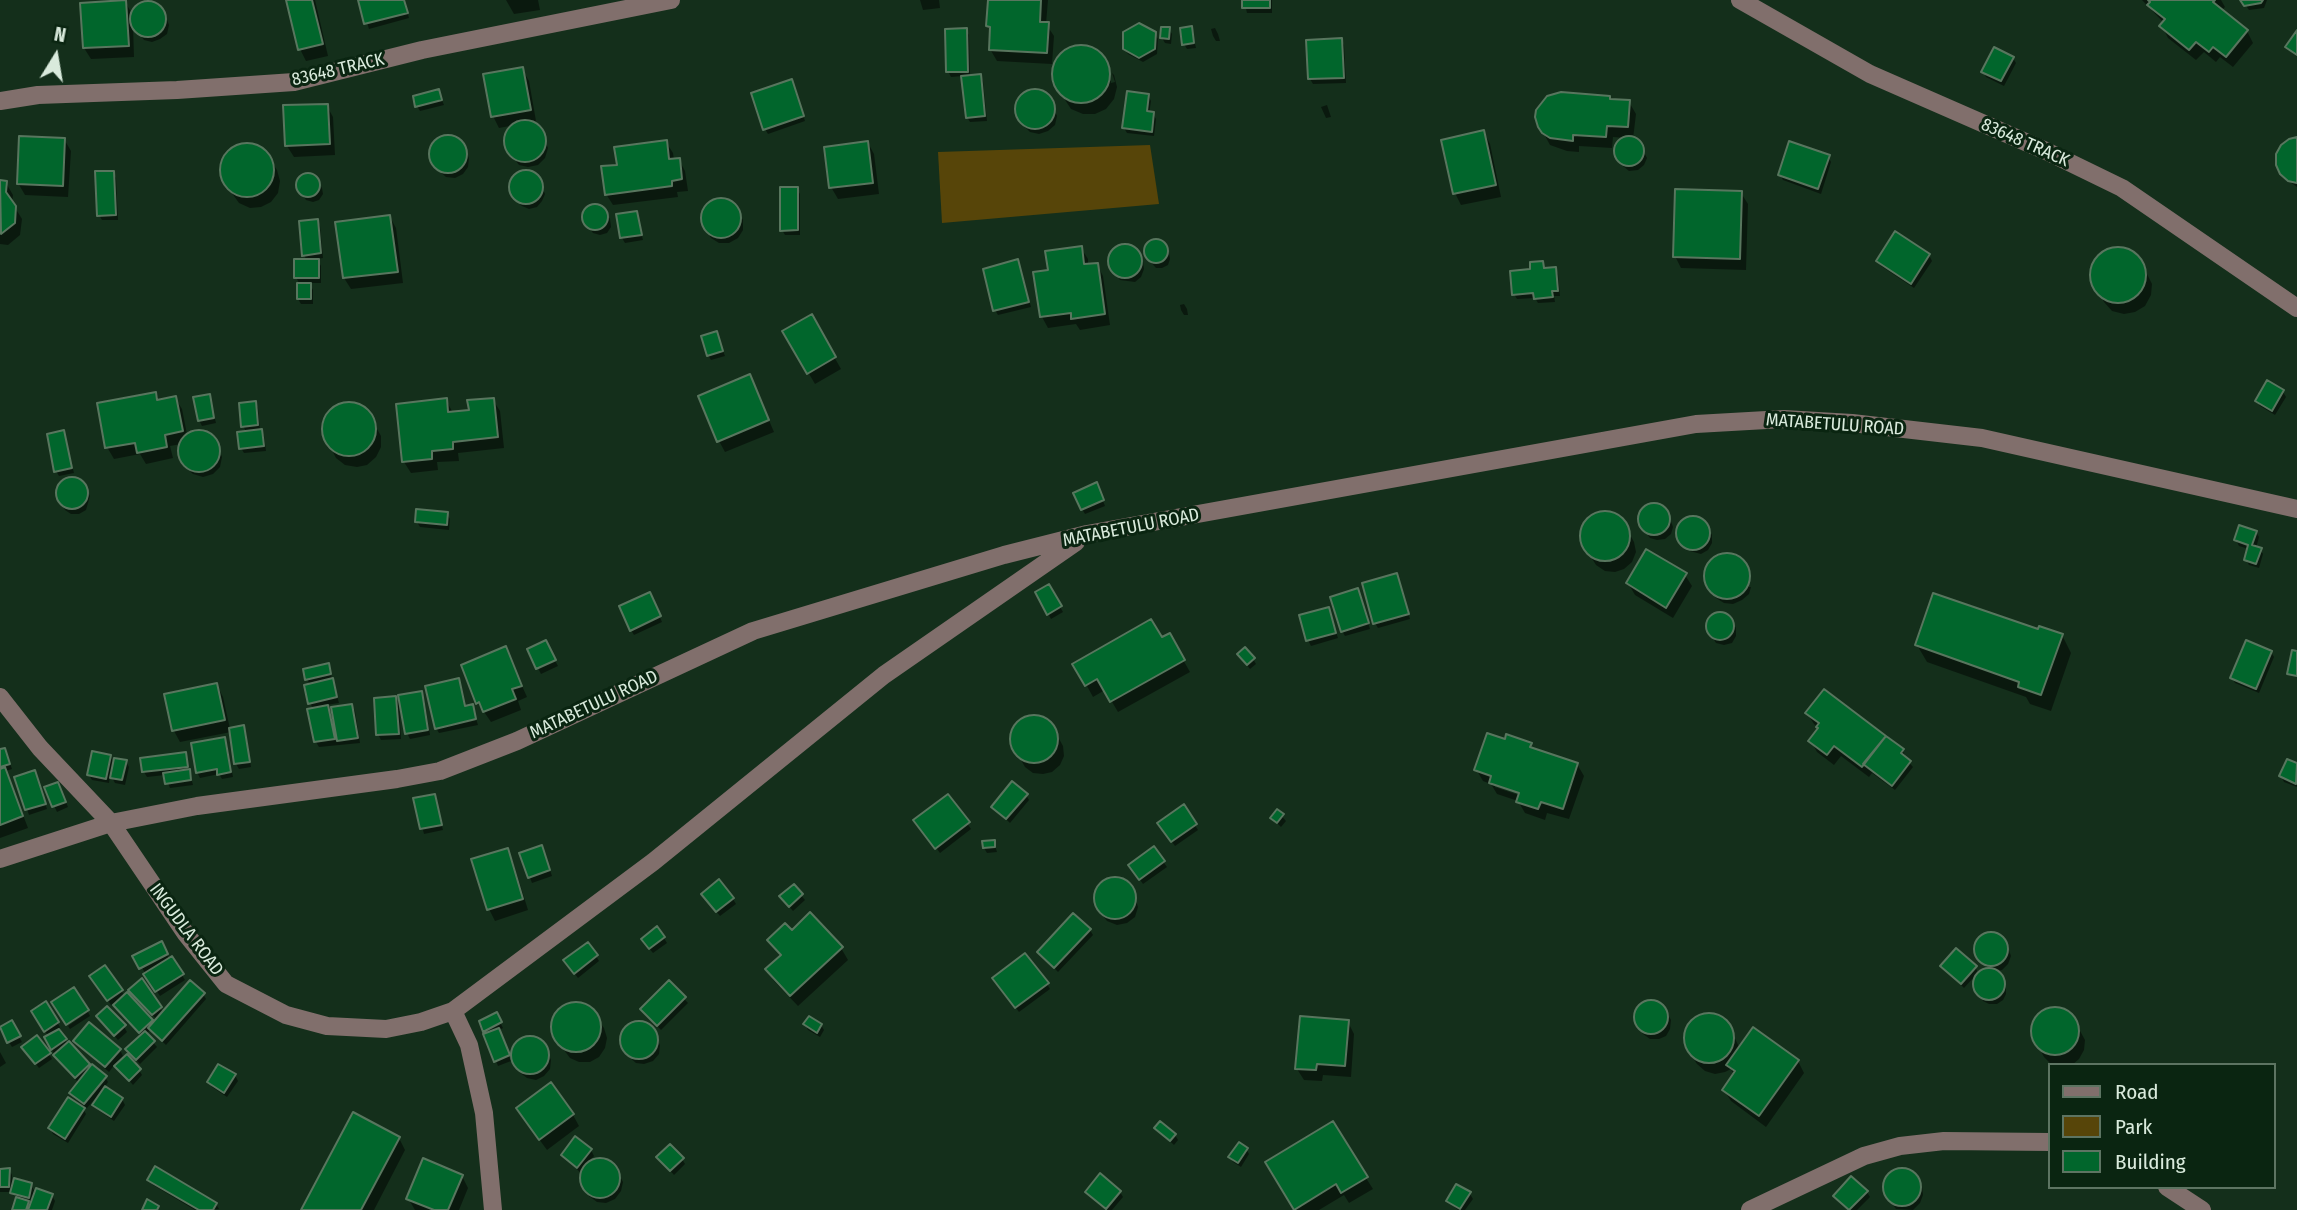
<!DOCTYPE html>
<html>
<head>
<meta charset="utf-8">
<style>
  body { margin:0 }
  #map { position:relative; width:2297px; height:1210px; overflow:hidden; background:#142f1b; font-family:"Fira Sans Condensed",sans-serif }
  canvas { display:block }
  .legend { position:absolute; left:2048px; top:1063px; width:228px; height:126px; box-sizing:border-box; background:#0a2511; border:2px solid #5d7462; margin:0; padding:9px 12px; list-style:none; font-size:21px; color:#d9eadc }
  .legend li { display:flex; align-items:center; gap:14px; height:35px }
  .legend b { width:35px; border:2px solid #5d7462 }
  .north { position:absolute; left:21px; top:21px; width:70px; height:70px; -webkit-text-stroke:5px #0a2511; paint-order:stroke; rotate:11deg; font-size:19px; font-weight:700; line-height:28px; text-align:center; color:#d9eadc }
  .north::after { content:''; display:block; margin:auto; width:24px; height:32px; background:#d9eadc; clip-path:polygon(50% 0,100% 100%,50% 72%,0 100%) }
</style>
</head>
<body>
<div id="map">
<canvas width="2297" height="1210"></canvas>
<ul class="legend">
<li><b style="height:9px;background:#816f6c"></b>Road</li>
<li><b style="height:19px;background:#574509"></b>Park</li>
<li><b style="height:19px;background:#01662c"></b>Building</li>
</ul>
<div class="north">N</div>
</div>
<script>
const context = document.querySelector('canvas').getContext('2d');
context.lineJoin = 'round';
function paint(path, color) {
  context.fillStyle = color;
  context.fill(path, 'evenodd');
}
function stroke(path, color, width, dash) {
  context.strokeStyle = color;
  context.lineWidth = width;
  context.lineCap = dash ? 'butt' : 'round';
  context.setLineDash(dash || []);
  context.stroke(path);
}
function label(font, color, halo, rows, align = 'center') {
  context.font = font + ' "Fira Sans Condensed",sans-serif';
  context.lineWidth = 6;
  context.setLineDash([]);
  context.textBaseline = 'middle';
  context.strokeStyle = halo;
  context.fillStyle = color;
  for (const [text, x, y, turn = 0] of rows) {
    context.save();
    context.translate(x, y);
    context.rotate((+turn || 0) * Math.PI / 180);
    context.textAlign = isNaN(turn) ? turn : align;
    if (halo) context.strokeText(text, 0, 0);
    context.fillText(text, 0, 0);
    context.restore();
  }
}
paint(new Path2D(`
  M1150,145L1159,204L942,223L938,152Z`), '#574509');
paint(new Path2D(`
  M288,0H315L328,56L306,61L300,49Z
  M360,0H404L409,18L369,29Z
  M506,0H538L540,10L514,14Z
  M920,0H939L940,8L923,10Z
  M990,0H1048L1046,24L1054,36L1052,64L997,61L990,49L992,31L988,25Z
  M1244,0H1272V13H1247Z
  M2142,0H2221L2225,7L2221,11L2247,31L2253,43L2233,67L2220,57L2216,62L2204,52L2196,60L2168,38L2162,26L2164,23Z
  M2242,0H2267L2264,8L2249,10Z
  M125,2L133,15L140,5L148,2L157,4L166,17L169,25L167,34L160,39L152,42L144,40L133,26L134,57L91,59L84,48Z
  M1191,28L1196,48L1187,49L1184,44Z
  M1215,28L1218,34L1220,41H1216L1213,36L1211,29Z
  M1169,29L1172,34L1171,44L1165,43L1162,38Z
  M966,30L969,35L970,77L980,76L983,81L987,121L970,122L967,117L963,76L951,77L948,71Z
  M1155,34L1158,39L1157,54L1143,62L1128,54L1124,49Z
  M1341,40L1344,45L1346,83L1313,84L1310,79Z
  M1075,47H1087L1099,52L1106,62L1111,83L1115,82L1112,73L1114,75L1117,87L1114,99L1106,109L1095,114H1083L1071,109L1056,86L1053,74L1054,64L1063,52Z
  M2013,58L2016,63L2004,86L1986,77L1983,72Z
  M522,69L529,81L536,121L527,123L535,125L542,133L548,148L545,158L538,165L528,167L519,165L508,151L506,141L509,131L515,125L499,128L493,116Z
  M794,87L805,121L768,134L765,129Z
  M438,91L444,105L420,111L417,106Z
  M1034,91L1043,93L1050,100L1057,116L1055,125L1048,131L1039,134L1030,132L1023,125L1017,110L1019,101L1025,94Z
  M1148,95L1151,101L1149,114H1153L1156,119L1154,136L1127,133L1124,128Z
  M1610,100L1629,102L1636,114L1633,139L1640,144L1647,158L1644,165L1638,170L1629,171L1623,166L1616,152L1619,144L1626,138L1613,137L1612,148L1579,146V152L1567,151L1550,145L1543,132Z
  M1327,105L1331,117L1326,118L1321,107Z
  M327,106L333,117L335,155L294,157L287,146Z
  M1484,132L1490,144L1501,197L1461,205L1455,193Z
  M446,138H455L462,144L469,158L468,167L463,174L455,178L446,177L439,171L431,156L432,148L438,141Z
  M64,139L71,151L68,197L25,195L18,183Z
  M2297,139V187L2286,179L2278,164Z
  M666,142L673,153L674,160H679L685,171L688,191L677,192L678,197L613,205L606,194L619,166Z
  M868,143L874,154L879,194L838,199L831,187Z
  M240,145H252L262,149L277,170L280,181L278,193L271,202L261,207L250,208L239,203L224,182L221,171L223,160L230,150Z
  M1828,156L1831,162L1821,194L1783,180L1780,175Z
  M526,171L533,174L539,180L545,194L542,201L537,207L529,209L522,206L516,201L510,187L512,179L518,173Z
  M113,173L116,178L118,220H102L99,215Z
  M308,174L314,176L322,188L323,194L319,200L313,202L306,200L298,189V182L302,176Z
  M0,182L6,183L13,195L12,203L22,219L20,235L8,245L0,244Z
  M797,189L800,194V235H785L782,230Z
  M1741,193L1748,204L1746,270L1681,268L1675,256Z
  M716,200H726L734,205L743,220V230L738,238L729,243H719L711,238L702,222V213L708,205Z
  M595,205L602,207L610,219L611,227L607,233L600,235L593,233L584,221V214L588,207Z
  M636,213L643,240L625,243L622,238Z
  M390,217L396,228L403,283L351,289L344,278Z
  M317,221L320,226L323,258L317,259L321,266V283H309L313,290V304H301L298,299L299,283L296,277L307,261L304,255Z
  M1153,241H1160L1169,252L1170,259L1168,265L1162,268H1156L1147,258L1145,251L1147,245Z
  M1126,245L1134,249L1143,261L1144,269L1141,277L1135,282L1120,280L1111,267L1110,260L1113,252L1119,247Z
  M1081,248L1088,259V266L1097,264L1103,276L1110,325L1080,330L1076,324L1048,328L1042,317Z
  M2120,248L2132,252L2140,260L2152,284L2151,295L2145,306L2135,312L2124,314L2112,311L2104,302L2092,279L2093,267L2099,257L2108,250Z
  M1929,255L1932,261L1914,288L1881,266L1878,261Z
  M1018,261L1031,307L998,315L995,310Z
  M1542,263L1546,269H1555L1558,274L1560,296H1554L1555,302L1538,303L1535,298L1517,299L1514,294L1532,270Z
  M1184,304L1187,309L1188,315H1184L1181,310L1180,305Z
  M811,316L841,369L815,384L784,331Z
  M716,333L725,356L711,360L708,355Z
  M755,388L774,432L725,452L719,441Z
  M2283,392L2286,397L2275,415L2260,406L2257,401Z
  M155,394L159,401L175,398L182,409L187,434L198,431L208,433L216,441L222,457L220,467L213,474L203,477L193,474L185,467L179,451L181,444L170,446L173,458L146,464L140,454L114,459L107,447Z
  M209,396L216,423L202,426L199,420Z
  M446,400L453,413L470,411L493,400L500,411L504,448L458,453L459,461L437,462L438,470L411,473L404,462Z
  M255,403L258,408L260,431L264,436L266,451L244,453L241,448L247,433L243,426Z
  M348,404L359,406L368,413L381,436V447L376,457L367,465L357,467L345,465L336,458L324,435V424L329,414L337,407Z
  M63,432L74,473L59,476L56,471Z
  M69,478H77L83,483L90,496L86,510L79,514H71L65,510L57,496L58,488Z
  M1099,490L1105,506L1085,514L1082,509Z
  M1656,504L1663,506L1668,513L1673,527L1671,534L1665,539L1657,540L1650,538L1645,531L1639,518L1642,510L1648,505Z
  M1603,513L1613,515L1622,520L1634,542L1636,552L1632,562L1624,569L1615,572L1605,571L1596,565L1583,544L1582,533L1585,524L1593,516Z
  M447,514L450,519L449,530L420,527L417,522Z
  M1689,518H1697L1704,522L1712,535V543L1708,550L1701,554L1686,550L1679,537L1678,529L1682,522Z
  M2256,532L2259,537L2256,548L2260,549L2263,554L2259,568L2249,565L2246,560L2249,549L2239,546L2236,540Z
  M1723,556H1733L1741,561L1746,569L1749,587H1751L1749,594L1742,600L1733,604L1724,603L1716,598L1707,584L1705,575L1708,566L1715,559Z
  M1396,575L1410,619L1378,628L1375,623Z
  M1685,575L1692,586L1673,618L1635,595L1628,583Z
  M1048,586L1063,612L1051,619L1037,593Z
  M1360,596L1370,629L1345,636L1342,631Z
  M652,599L662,622L634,635L631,630Z
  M1328,609L1338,638L1311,646L1308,640Z
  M1720,613L1728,615L1736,628V636L1732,643L1724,645L1716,643L1708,630V622L1713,615Z
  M2039,631L2062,635L2071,653L2051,711L2030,704L2026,697L1927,662L1917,645Z
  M1169,635L1190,672L1118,712L1105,690L1093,697L1075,664Z
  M545,642L558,666L541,674L529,650Z
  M505,648L527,697L518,701L521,710L491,722L478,703L463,666Z
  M2271,652L2274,657L2259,693L2235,683L2232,678Z
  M1242,659H1253L1256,664L1250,669Z
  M328,665L339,703L326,705L333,726L336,725L352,706L355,711L360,743L319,747L316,742L314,710L310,703V685L307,679Z
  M458,680L466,708L472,706L478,725L439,733L436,728Z
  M217,685L223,697L230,729L243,727L246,733L251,767L239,769L236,764L231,732L180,742L174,731L166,695Z
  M421,693L424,698L430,735L410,739L407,733Z
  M395,698L399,703L401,739L381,740L378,734Z
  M1807,713L1902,750L1905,755L1904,757L1913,767L1895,790L1872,773L1869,777L1841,756L1834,765L1817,752L1811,741L1820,729L1814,724Z
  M1033,717L1042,719L1051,724L1063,746L1064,756L1060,765L1052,772L1043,774L1033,773L1025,767L1013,746L1012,736L1015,726L1023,720Z
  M224,739L227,744L233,777L222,779L219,774L200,778L197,772Z
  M1506,741L1530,744L1534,750L1577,764L1584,776L1569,819L1547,813L1545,820L1525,813L1518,801L1497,794L1491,784L1483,781L1476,769ZM1495,783L1528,794L1527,798L1495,787Z
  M5,750L12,769L6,771L28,828L0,838V751Z
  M185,754L193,785L170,788L165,775L147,777L144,772Z
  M110,756L115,765L126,762L129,767L125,785L115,783L110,774L109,783L92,780L89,775Z
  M2288,761L2297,765V787L2284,782L2281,776Z
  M35,772L47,809L29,815L16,778Z
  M46,788L60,789L68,807L57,812Z
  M1026,795L1029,800L1010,823L993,807Z
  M434,796L443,830L424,834L415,800Z
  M948,796L971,829L940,853L919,825Z
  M1183,807L1198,830L1175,846L1162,828Z
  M1277,811L1286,821L1281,827L1272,818Z
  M994,842L997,852L987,853L984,848Z
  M1153,848L1167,867L1143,884L1133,870Z
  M507,851L513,862L528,910L495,921L489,909Z
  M544,852L552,876L532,883L521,854Z
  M1117,879L1127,882L1133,891L1138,907L1135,917L1127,923L1117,925L1107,921L1100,912L1097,906L1096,896L1099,886L1107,880Z
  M793,886L805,900L793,911L785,902Z
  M706,899H733L736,904L720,916Z
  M1090,930L1093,935L1058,972L1039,952Z
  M1993,933L2000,936L2006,942L2011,956L2008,964L2002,970L1990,972L1998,974L2006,986V994L2003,1000L1997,1004H1989L1983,1001L1975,988L1974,977L1964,988L1943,967H1975L1979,974L1984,970L1990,971L1977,956L1976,947L1978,940L1984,934Z
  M664,938L667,943L653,953L646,945Z
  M769,941L841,948L848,960L798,1006L774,981L767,969L781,957Z
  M161,944L170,960L172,959L185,980L160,996L135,957Z
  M596,956L599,961L578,978L569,966Z
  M92,976L121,991L153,1025L157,1020L131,991L160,1008L164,1013L203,994L206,999L166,1045L150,1030L146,1034L157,1047L140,1064L131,1054L142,1036L114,1003L111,1005Z
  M669,983L688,1003L661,1030L646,1014Z
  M998,984H1047L1050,989L1019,1012Z
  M1648,1001L1657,1002L1664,1007L1671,1020L1670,1029L1666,1036L1659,1039H1650L1643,1034L1636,1020V1012L1641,1005Z
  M46,1003L60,1027L58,1030L68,1044L91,1068L105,1077L108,1082L104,1088L122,1099L125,1105L114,1121L98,1110L95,1105L101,1095L99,1094L87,1108L74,1098L71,1093L79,1083L58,1061L46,1038L48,1036L33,1011Z
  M570,1004H580L589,1008L604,1028L607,1038L605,1048L599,1057L590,1062H579L570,1058L555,1038L553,1028L555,1017L560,1009Z
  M2055,1008L2065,1011L2073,1018L2085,1040L2084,1050L2079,1059L2072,1065L2051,1064L2044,1057L2032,1035V1025L2037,1016L2045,1010Z
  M88,1012L90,1016L70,1029L68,1026Z
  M496,1014L503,1028L498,1031L511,1061L498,1066L481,1022Z
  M1710,1015L1720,1017L1728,1024L1740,1049L1798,1061L1804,1073L1766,1127L1731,1101L1724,1090L1734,1075L1731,1069L1725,1072L1715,1074L1705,1071L1697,1064L1689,1052L1685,1042L1686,1032L1691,1022L1699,1016Z
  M98,1017L124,1027L127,1032L118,1040Z
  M1348,1022L1354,1034L1351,1077L1323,1075L1322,1081L1304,1080L1297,1069Z
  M11,1023L22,1042L12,1047L1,1029Z
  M637,1023L646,1025L653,1030L660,1045L659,1054L653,1061L644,1064L636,1063L629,1057L622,1042L623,1033L629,1027Z
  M805,1024L821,1025L824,1030L820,1037L808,1030Z
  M528,1038L537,1039L544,1045L551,1060L550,1069L544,1076L536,1080L527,1078L519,1072L512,1061L514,1048L520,1041Z
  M76,1041L120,1050L123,1056L116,1063L139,1070L142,1075L133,1085L115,1064L109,1072L79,1046Z
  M0,1052L6,1063L0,1067Z
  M27,1052L49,1054L52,1059L39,1068Z
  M235,1075L238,1081L227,1097L212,1087L209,1082Z
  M83,1109L86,1114L68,1143L53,1134L50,1128Z
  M573,1115L579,1126L547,1150L525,1120Z
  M1156,1128L1175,1135L1178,1140L1174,1145Z
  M399,1138L405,1150L374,1210H303Z
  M1246,1149L1249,1154L1241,1167L1233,1162L1230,1157Z
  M591,1150L594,1156L587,1164L598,1159L607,1160L615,1167L623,1182L621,1191L615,1199L606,1203L597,1202L589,1196L582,1181V1174L563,1156Z
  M658,1157L682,1159L685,1164L674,1175Z
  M1267,1163L1366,1178L1373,1189L1349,1203L1344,1195L1319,1210H1296Z
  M9,1169L12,1175V1189L30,1184L34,1190L32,1200L52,1195L55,1201L52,1210H14L17,1199L13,1192H0V1171Z
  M1903,1169L1912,1172L1922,1186L1923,1195L1920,1203L1913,1210L1896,1209L1886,1195L1884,1186L1887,1178L1894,1171Z
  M462,1176L468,1188L459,1210H415L408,1198Z
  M149,1180L216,1204L219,1209L195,1210L153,1185Z
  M1087,1192H1120L1123,1197L1112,1210H1106Z
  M1867,1192L1870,1197L1857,1210H1848L1835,1196Z
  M1470,1194L1473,1199L1465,1210H1458L1448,1201Z`), '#0007');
const building = new Path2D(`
  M126,0L129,46L83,48L80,3Z
  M286,0H312L323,44L298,50Z
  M358,0H404L408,13L364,24Z
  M988,0H1041L1040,22H1049L1047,53L989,50L990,27L986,26Z
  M1242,0H1270V8H1242Z
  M2148,0H2215L2213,2L2248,30L2226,57L2213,47L2209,52L2196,42L2189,50L2159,26L2165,19L2147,5L2150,2Z
  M2240,0H2263L2261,3L2244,6Z
  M130 19a18 18 0 1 1 36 0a18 18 0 1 1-36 0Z
  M1139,23L1156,32L1155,49L1139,58L1123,49V32Z
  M1192,26L1194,43L1182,45L1180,28Z
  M1161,27H1170L1169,39L1160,38Z
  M967,28L968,72H946L945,29Z
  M2297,30V55L2285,47Z
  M1342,38L1344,78L1308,79L1306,40Z
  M1052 74a29 29 0 1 1 58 0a29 29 0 1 1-58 0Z
  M1994,47L2014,57L2001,81L1981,72Z
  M523,67L531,110L491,117L483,74Z
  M981,74L985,116L966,118L961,76Z
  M792,79L804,116L763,130L751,93Z
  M439,89L442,100L415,107L413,96Z
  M1015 109a20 20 0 1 1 40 0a20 20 0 1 1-40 0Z
  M1127,91L1149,94L1147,111L1154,112L1152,132L1122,128Z
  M1561,92L1610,96V99L1630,100L1628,127L1607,126L1606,137L1573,135V141L1550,138L1542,133L1538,127L1535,117L1536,110L1547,96Z
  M328,104L330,144L285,146L283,105Z
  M504 141a21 21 0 1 1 42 0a21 21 0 1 1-42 0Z
  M1484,130L1496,185L1453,194L1441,140Z
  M429 154a19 19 0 1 1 38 0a19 19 0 1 1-38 0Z
  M19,136L65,138L63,186L17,184Z
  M1614 151a15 15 0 1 1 30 0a15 15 0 1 1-30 0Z
  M2297,137V183L2288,181L2280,174L2276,165V154L2281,145L2289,139Z
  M667,140L669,159L680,158L682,179L672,181V186L605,195L601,166L617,165L614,147Z
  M868,141L873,183L829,188L824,147Z
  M1789,141L1830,155L1818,189L1778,175Z
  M220 170a27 27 0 1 1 54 0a27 27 0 1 1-54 0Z
  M509 187a17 17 0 1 1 34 0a17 17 0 1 1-34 0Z
  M95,171H114L116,215L97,216Z
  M296 185a12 12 0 1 1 24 0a12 12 0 1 1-24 0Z
  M0,180L7,181L6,192L16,206L15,223L1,234Z
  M780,187H798V230L780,231Z
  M1675,189L1742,191L1740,259L1673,257Z
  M701 218a20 20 0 1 1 40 0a20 20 0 1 1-40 0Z
  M582 217a13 13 0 1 1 26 0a13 13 0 1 1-26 0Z
  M637,211L642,235L620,238L616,214Z
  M390,215L398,272L343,278L335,222Z
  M318,219L321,253L302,256L299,221Z
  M1895,231L1930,254L1911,284L1876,261Z
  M1144 251a12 12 0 1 1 24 0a12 12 0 1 1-24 0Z
  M1108 261a17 17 0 1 1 34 0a17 17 0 1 1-34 0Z
  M1082,246L1084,264L1098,263L1105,314L1071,319V313L1040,317L1033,272L1048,270L1045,251Z
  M2090 275a28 28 0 1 1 56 0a28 28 0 1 1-56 0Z
  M294,259H319V278H294Z
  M1018,259L1029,302L993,311L983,269Z
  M1543,261L1544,268L1556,267L1558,291H1552L1553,297L1534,299L1533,293L1512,295L1510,271L1530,269V262Z
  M297,283H311V299H297Z
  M812,314L836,357L807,374L782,331Z
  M717,331L723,351L707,356L701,336Z
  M750,374L769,420L717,442L698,396Z
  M2267,380L2284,390L2272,411L2255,401Z
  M156,392L157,400L176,396L183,431L165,435L167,447L137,453L135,443L105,448L97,403Z
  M210,394L214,418L198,421L193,397Z
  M447,398L448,412L469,410L467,400L494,398L498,437L453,442V449L432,451V459L402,462L396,404Z
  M256,401L258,425L241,427L239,403Z
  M322 429a27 27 0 1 1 54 0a27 27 0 1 1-54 0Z
  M262,429L264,446L239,449L237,432Z
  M178 451a21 21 0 1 1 42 0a21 21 0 1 1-42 0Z
  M64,430L72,468L54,472L47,434Z
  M56 493a16 16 0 1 1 32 0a16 16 0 1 1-32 0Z
  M1097,482L1104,500L1081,510L1073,493Z
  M1638 519a16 16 0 1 1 32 0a16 16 0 1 1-32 0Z
  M416,509L448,512L447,525L415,522Z
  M1580 536a25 25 0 1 1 50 0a25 25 0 1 1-50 0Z
  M1676 533a17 17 0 1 1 34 0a17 17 0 1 1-34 0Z
  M2239,525L2257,531L2252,545L2262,548L2256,564L2244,560L2248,545L2234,540Z
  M1646,549L1687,573L1666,608L1626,583Z
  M1704 576a23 23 0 1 1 46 0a23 23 0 1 1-46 0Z
  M1397,573L1409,614L1373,624L1362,583Z
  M1049,584L1062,606L1047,615L1035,592Z
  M1358,588L1369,623L1341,632L1330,597Z
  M650,592L661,616L630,631L619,606Z
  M1933,593L2038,629L2039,626L2063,634L2041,695L2018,687L2019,682L1915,645Z
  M1329,607L1336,633L1306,641L1299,615Z
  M1706 626a14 14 0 1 1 28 0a14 14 0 1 1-28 0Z
  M1151,619L1162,637L1170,633L1185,660L1110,702L1097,679L1085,686L1072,664Z
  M546,640L556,660L536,669L527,649Z
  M2246,640L2272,651L2256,689L2230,678Z
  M506,646L522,686L512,689L516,699L483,712L479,702L476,704L461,665Z
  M1245,647L1255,658L1247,665L1237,654Z
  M2292,650L2297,651V676L2287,674Z
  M329,663L331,674L305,680L303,669Z
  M333,678L337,697L308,704L304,685Z
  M459,678L465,706L473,704L476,719L435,729L425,686Z
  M217,683L225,720L172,731L164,694Z
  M1824,689L1886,736L1862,767L1834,746L1827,755L1808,741L1818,728L1816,727L1819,723L1805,713Z
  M422,691L428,730L405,734L398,695Z
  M396,696L399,734L376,735L374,698Z
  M352,704L358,738L337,741L331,707Z
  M328,705L335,739L314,742L307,709Z
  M1010 739a24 24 0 1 1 48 0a24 24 0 1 1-48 0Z
  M244,725L250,762L234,764L229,728Z
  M1487,733L1505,739L1506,734L1532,743L1530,747L1578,763L1563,809L1541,802L1538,809L1516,802L1519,793L1489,783L1491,776L1474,770Z
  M1886,736L1904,749L1901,753L1911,761L1892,786L1863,764Z
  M225,737L231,772L217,775V769L196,773L191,743Z
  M5,748L10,764L0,767V749Z
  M92,751L111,755L106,779L87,775Z
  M186,752L188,767L142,772L140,758Z
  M114,758L127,760L122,780L110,778Z
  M2287,759L2297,763L2296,784L2279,776Z
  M5,767L23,816L0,825V769Z
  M190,769L191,780L165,784L163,773Z
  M35,770L46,804L25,810L14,777Z
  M1012,781L1028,794L1006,819L991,807Z
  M58,782L66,802L52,807L44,787Z
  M435,794L442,825L420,829L413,798Z
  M948,794L970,822L935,849L913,820Z
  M1184,804L1197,824L1171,842L1157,823Z
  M1277,809L1284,814L1277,823L1270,818Z
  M995,840V847L983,848L982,841Z
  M542,845L550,870L528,878L519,853Z
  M1154,846L1165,861L1139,880L1128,865Z
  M508,848L523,899L487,910L471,859Z
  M1094 898a21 21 0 1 1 42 0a21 21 0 1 1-42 0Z
  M719,879L734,898L716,912L701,894Z
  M794,884L803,894L789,907L779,896Z
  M810,912L843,947L790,996L765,969L781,955L767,940L785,923L792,930Z
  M1073,913L1091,929L1054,968L1037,952Z
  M657,926L665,937L649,949L641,939Z
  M1974 949a17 17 0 1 1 34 0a17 17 0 1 1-34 0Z
  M162,941L168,954L139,969L132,956Z
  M588,942L598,955L574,974L563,960Z
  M1956,948L1977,966L1961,984L1940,966Z
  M1025,953L1049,983L1015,1008L992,978Z
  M172,956L184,974L155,992L143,974Z
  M105,965L123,990L107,1001L89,976Z
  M1973 984a16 16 0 1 1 32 0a16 16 0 1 1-32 0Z
  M142,978L162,1007L152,1015L128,990Z
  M190,980L205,993L162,1041L148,1028Z
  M669,980L686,997L657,1026L640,1009Z
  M74,987L89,1010L66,1025L51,1002Z
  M127,992L153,1020L139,1033L113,1005Z
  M1634 1017a17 17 0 1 1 34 0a17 17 0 1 1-34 0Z
  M46,1001L59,1022L44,1032L31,1011Z
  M551 1027a25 25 0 1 1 50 0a25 25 0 1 1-50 0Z
  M107,1006L126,1025L114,1036L96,1016Z
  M2031 1031a24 24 0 1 1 48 0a24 24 0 1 1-48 0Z
  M497,1012L502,1022L483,1032L479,1021Z
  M1684 1038a25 25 0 1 1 50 0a25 25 0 1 1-50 0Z
  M809,1016L822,1024L817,1033L803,1024Z
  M1300,1016L1349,1020L1345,1066L1317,1064L1316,1070L1295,1069Z
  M12,1020L21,1036L7,1043L0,1027Z
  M620 1040a19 19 0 1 1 38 0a19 19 0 1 1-38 0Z
  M89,1022L121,1049L105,1067L73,1041Z
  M1753,1027L1799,1060L1759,1116L1722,1090L1735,1071L1726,1065Z
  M499,1028L510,1055L494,1062L483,1034Z
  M59,1029L67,1039L51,1050L44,1037Z
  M145,1031L155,1041L136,1060L125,1049Z
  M37,1035L51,1053L35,1064L21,1047Z
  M511 1055a19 19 0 1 1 38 0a19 19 0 1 1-38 0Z
  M69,1041L90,1064L75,1078L53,1055Z
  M127,1054L141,1069L129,1081L114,1066Z
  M92,1064L107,1076L84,1104L69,1093Z
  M218,1064L236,1074L224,1093L207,1082Z
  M551,1082L574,1114L539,1140L516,1108Z
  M105,1086L123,1098L111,1117L92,1105Z
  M68,1097L85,1108L65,1139L48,1128Z
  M353,1112L400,1137L361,1210H301Z
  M1160,1121L1176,1134L1170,1141L1154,1128Z
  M1333,1121L1368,1177L1341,1193L1336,1184L1294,1210L1265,1162Z
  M575,1136L592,1149L577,1168L561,1155Z
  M1239,1142L1248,1148L1238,1163L1228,1157Z
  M670,1144L684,1158L670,1171L656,1157Z
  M580 1178a20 20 0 1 1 40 0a20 20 0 1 1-40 0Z
  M423,1158L463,1175L448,1210H434L406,1199Z
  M155,1166L217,1203L213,1210H199L147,1180Z
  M1883 1187a19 19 0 1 1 38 0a19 19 0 1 1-38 0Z
  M10,1168L9,1187H0V1169Z
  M1100,1173L1121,1191L1106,1209L1085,1192Z
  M1851,1176L1868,1191L1849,1210L1833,1196Z
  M14,1178L32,1183L29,1198L10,1193Z
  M1456,1184L1471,1192L1460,1209L1446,1201Z
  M36,1188L53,1194L47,1210H28Z
  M16,1197L29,1201L26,1210H12Z
  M147,1199L159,1206L157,1210H142Z`);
paint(building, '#01662c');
stroke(building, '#58765e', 2);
stroke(new Path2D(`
  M1740,0L1870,74L2046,151L2122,188L2297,308
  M0,101L38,95L177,90L294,82L422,50L671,0
  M0,697L40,748L111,823L186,934L226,984L286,1015L327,1026L386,1029L421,1022L453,1011L469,1045L484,1113L493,1210
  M0,859L111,823L197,806L397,779L440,771L517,741L753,631L1004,555L1087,534L1696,424L1784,419L1852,423L1982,438L2297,509
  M453,1011L653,862L884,675L1076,542
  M2167,1187L2202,1210
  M1750,1210L1864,1156L1900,1146L1944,1141L2050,1142`), '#816f6c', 18);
label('18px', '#d9eadc', '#0a2511', [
  ["83648 TRACK",338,70,-13],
  ["83648 TRACK",2025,143,24],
  ["MATABETULU ROAD",1835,425,4],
  ["MATABETULU ROAD",1131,528,-11],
  ["MATABETULU ROAD",594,705,-25],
  ["INGUDLA ROAD",186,930,53]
]);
</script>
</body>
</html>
